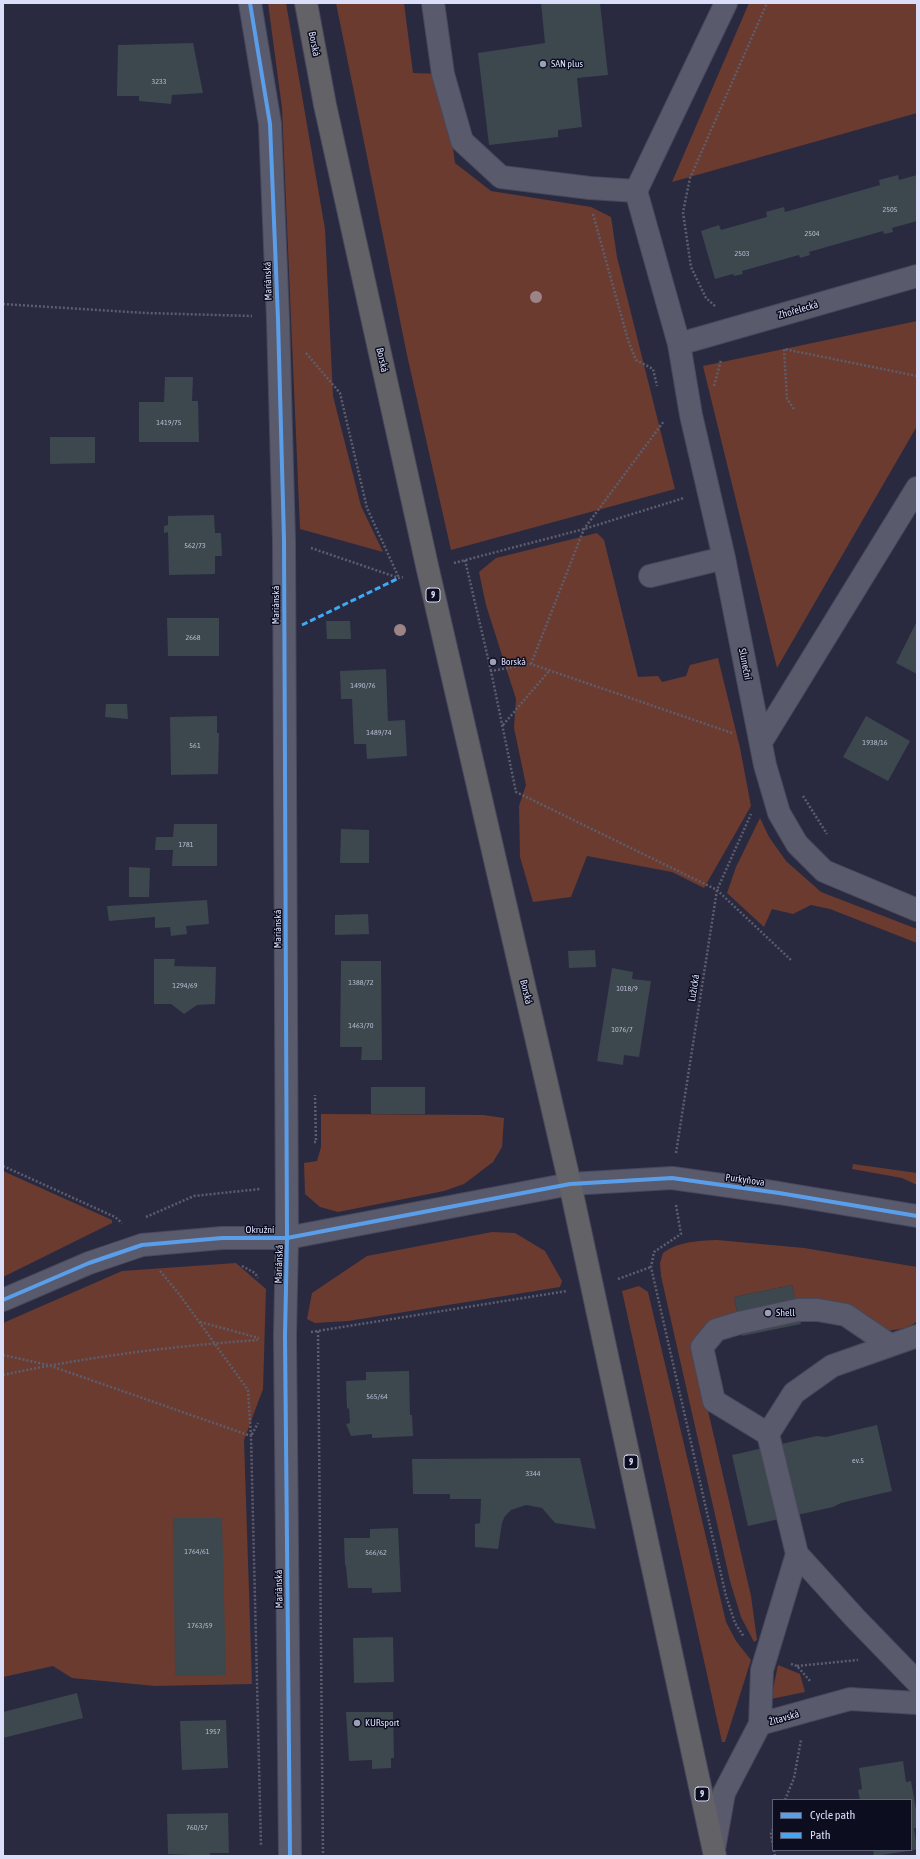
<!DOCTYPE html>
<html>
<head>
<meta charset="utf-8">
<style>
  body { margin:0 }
  #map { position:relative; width:920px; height:1859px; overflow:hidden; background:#292a40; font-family:"Asap Condensed",sans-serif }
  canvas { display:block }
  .frame { position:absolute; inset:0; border:4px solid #dadef9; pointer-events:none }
  .legend { position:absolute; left:772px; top:1799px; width:140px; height:52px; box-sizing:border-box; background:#0c0e1f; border:1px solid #5e6176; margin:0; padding:5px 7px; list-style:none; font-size:12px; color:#dadef9 }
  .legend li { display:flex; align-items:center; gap:8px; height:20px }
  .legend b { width:20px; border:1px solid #5e6176 }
</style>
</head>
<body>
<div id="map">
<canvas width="920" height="1859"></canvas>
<div class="frame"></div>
<ul class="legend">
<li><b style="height:5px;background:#5a9eea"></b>Cycle path</li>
<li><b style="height:5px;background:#3fa9f5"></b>Path</li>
</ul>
</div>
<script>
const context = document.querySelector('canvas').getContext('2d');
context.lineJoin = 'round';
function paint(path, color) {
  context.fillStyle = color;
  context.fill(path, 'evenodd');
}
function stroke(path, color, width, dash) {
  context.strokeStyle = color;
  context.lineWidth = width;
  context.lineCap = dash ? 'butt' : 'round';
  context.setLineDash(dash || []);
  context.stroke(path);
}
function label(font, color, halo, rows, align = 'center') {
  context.font = font + ' "Asap Condensed",sans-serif';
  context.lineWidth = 3;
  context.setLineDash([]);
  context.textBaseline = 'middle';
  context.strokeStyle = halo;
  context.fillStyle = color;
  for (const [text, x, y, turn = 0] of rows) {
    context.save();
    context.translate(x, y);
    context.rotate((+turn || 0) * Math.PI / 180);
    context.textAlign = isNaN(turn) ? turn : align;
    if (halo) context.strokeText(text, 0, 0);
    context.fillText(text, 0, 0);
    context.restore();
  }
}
paint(new Path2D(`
  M268,3H286L325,229L333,396L361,506L383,552L300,529L282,108Z
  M336,3H404L413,73L443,74L455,163L491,191L591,207L611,217L617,257L675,489L451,550L407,355Z
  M749,3H917V113L672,182Z
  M917,321V426L777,668L703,366Z
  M597,533L604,540L638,677L658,676L662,682L686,676L690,665L718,658L740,748L751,806L704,888L672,872L587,856L571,897L533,902L520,857L519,806L526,785L514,728L516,699L486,605L479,572L496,558Z
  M760,818L769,837L786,861L821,892L917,929V943L830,909L811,905L793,914L772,909L764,927L727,893L736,867Z
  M321,1114L483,1115L504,1118L502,1147L493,1162L464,1184L444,1191L338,1212L320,1207L305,1194L304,1163L317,1161L321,1147Z
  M853,1164L917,1173V1185L902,1178L852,1169Z
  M3,1171L112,1220V1223L3,1277Z
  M492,1232L515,1233L545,1251L562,1281L560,1287L348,1321L315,1323L307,1319L312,1293L367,1256Z
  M717,1240L804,1248L917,1267V1321C910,1329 893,1330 883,1331L796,1303L792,1285L734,1297L738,1316C708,1324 695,1323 696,1359L751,1596L757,1640L754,1642L741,1617L730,1581L661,1276L660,1263L663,1253C679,1241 697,1241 717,1240Z
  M236,1263L266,1289L263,1389L244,1440L252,1684L155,1686L72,1678L53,1666L3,1677V1323L122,1271Z
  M639,1286L648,1292L726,1622L736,1641L751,1660L725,1742H722L622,1291Z
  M778,1665L800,1674L805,1692L771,1699Z`), '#6b3b2f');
paint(new Path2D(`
  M541,3H600L608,75L577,78L582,127L558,130V137L489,145L478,53L545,43Z
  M193,43L203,93L172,95L171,104L139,101V96H117L118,45Z
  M898,175L899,180L917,175V221L892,228L893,232L884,234L883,231L809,252L810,255L800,258L799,255L742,271L743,274L734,276L733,274L715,279L701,231L719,225L721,230L767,217L766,212L784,207L785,212L880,185L879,180Z
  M165,377H193L192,401H198L199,442H139V402H164Z
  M50,437H95V463L50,464Z
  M214,515L215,533H221L222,556H215V574L169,575L168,532L164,533V526L168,525V516Z
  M167,618H219V656H168Z
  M326,621H350L351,639H327Z
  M917,621V674L896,663Z
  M386,669L388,721L405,720L407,756L367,759L366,744H354L352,699H341L340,671Z
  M106,704H127L128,719L105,717Z
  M217,716V733H219L218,774L171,775L170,717Z
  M866,716L910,741L888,781L843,757Z
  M174,824H217V866H172L173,850H155L156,837H173Z
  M341,829L369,830V863H340Z
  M129,867L150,868L149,897H129Z
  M207,900L209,924L186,926L187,934L171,936L170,927L155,928V917L109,921L107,906Z
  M368,914L369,934L335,935V915Z
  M595,950L596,967L569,968L568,951Z
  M154,959H175L174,966L216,967L215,1004L197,1005L184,1014L171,1004H154Z
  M341,961H381L382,1060H361L362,1047H340Z
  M612,968L633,972L632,979L651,981L639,1057L624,1055L623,1065L597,1061Z
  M371,1087H425V1114H371Z
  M792,1285L801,1324L742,1336L734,1297Z
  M409,1371L410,1415H412L413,1436L372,1438V1434L351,1436L346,1424L350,1423L349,1408L347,1409L346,1381L366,1380V1372Z
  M877,1425L892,1491L841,1503L833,1507L748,1526L732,1455L817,1436L826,1437Z
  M580,1458L596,1529L555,1523L542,1508L526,1505L511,1510L505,1516L502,1523L498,1549L475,1547V1524L480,1523L481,1499H450V1494H413L412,1459Z
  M173,1518H222L226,1675L175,1676Z
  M398,1528L401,1592L372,1593V1588H348L346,1566L345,1565L344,1538H370V1529Z
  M393,1637L394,1682L354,1683L353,1638Z
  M77,1693L83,1718L3,1738V1712Z
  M346,1712H393L394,1758H391V1768L372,1769V1760L349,1761Z
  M226,1720L228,1768L182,1770L180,1721Z
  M903,1761L906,1782L911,1781L917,1815V1828H914L917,1849L911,1851V1800H860L858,1790L862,1789L859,1768Z
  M228,1813L229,1853H210V1856L168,1854L167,1814Z
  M873,1850H909V1851L874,1856Z`), '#3d474e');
const minor = new Path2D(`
  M250,3L270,124L278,319L284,540L287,1238L285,1336L290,1856
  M433,3L443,74L462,141L501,177L590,188L636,191
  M726,3L636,191L679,344L691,415L724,558L765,765L779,813L797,844L824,871L917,910
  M679,344L917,276
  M650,576L724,558
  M761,742L917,488
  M3,1300L89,1263L142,1245L222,1238H287L570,1184L672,1178L779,1193L917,1216
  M917,1336L832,1366L794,1393L768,1434L797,1554L855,1618L917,1682
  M768,1434L714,1401L702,1347L716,1330L739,1323L798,1310H818L846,1315L890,1345
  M760,1724L850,1699L917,1703
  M714,1849L724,1793L760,1724L762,1670L797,1554`);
const major = new Path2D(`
  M306,3L325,105L428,570L570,1184L715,1856`);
stroke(minor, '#47485c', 24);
stroke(major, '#47485c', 24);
stroke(new Path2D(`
  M593,214L628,340L636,360L653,369L657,386
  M3,304L146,313L252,316
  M715,306L706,298L691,267L683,212L690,178L767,3
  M306,353L340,393L367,508L399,578
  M714,386L721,360
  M794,409L787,399L784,349L917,376
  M311,548L399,578L403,577
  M465,560L491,671
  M454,563L584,529L684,498
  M531,664L584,529L664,421
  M503,725L549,671
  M732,733L531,664L491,671L516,792L717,890L792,961
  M803,796L827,834
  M314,1142H316L315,1095
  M676,1153L717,890L751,814
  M3,1166L115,1217L122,1223
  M676,1205L681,1234L654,1252L651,1267L726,1596L735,1623L744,1637
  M146,1217L194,1196L260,1189
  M242,1266L255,1273L258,1278
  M160,1271L179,1294L248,1390L251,1436L258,1423
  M618,1279L651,1267
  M200,1322L259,1338
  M318,1331L323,1856
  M311,1332L567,1291
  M3,1355L48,1365L251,1436L261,1846
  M3,1375C85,1357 174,1346 258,1340
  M791,1664L797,1666L811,1682
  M797,1666L858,1660
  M785,1800L794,1778L801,1740
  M773,1829L771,1834L773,1846
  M774,1850L775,1856`), '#5d5e6d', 2.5, [2, 2]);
stroke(minor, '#595a6b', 22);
stroke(major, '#626267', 22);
stroke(new Path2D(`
  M302,625L399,578`), '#3fa9f5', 3, [6, 3]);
stroke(new Path2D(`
  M250,3L270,124L278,319L284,540L287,1238L285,1336L290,1856
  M3,1300L89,1263L142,1245L222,1238H287L570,1184L672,1178L779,1193L917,1216`), '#5a9eea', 4);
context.fillStyle = '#9c8486';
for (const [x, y] of [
  [536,297],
  [400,630]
]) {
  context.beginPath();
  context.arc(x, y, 6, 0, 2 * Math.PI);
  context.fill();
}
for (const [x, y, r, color] of [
  [543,64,4,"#9c9fb8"],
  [493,662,4,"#9c9fb8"],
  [768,1313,4,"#9c9fb8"],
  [357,1723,4,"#9c9fb8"]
]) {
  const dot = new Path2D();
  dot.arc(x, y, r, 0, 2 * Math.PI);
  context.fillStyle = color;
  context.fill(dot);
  stroke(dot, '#0c0e1f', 1.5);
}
label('8px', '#b3b8ce', null, [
  ["3233",159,81],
  ["2505",890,209],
  ["2504",812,233],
  ["2503",742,253],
  ["1419/75",169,422],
  ["562/73",195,545],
  ["2668",193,637],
  ["1490/76",363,685],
  ["1489/74",379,732],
  ["1938/16",875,742],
  ["561",195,745],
  ["1781",186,844],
  ["1388/72",361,982],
  ["1294/69",185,985],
  ["1018/9",627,988],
  ["1463/70",361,1025],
  ["1076/7",622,1029],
  ["565/64",377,1396],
  ["ev.5",858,1460],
  ["3344",533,1473],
  ["1764/61",197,1551],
  ["566/62",376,1552],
  ["1763/59",200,1625],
  ["1957",213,1731],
  ["760/57",197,1827]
]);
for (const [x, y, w] of [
  [433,595,14],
  [631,1462,14],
  [702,1794,14]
]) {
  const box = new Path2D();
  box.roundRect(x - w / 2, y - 7, w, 14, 3);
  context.fillStyle = '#0c0e1f';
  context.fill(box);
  stroke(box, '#dadef9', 1);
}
label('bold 9px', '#dadef9', null, [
  ["9",433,595],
  ["9",631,1462],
  ["9",702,1794]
]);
label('10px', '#dadef9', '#0c0e1f', [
  ["Borská",314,44,79],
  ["Mariánská",268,281,-92],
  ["Zhořelecká",798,310,-16],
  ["Borská",382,360,78],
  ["Mariánská",276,605,-90],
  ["Sluneční",745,664,79],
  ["Mariánská",278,929,-90],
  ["Lužická",694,988,-81],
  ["Borská",526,992,77],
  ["Purkyňova",745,1180,8],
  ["Okružní",260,1230],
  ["Mariánská",279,1264,-88],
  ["Mariánská",279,1589,-91],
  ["Žitavská",784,1718,-16]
]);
label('10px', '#dadef9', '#0c0e1f', [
  ["SAN plus",551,64],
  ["Borská",501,662],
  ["Shell",776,1313],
  ["KURsport",365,1723]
], 'left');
</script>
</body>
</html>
